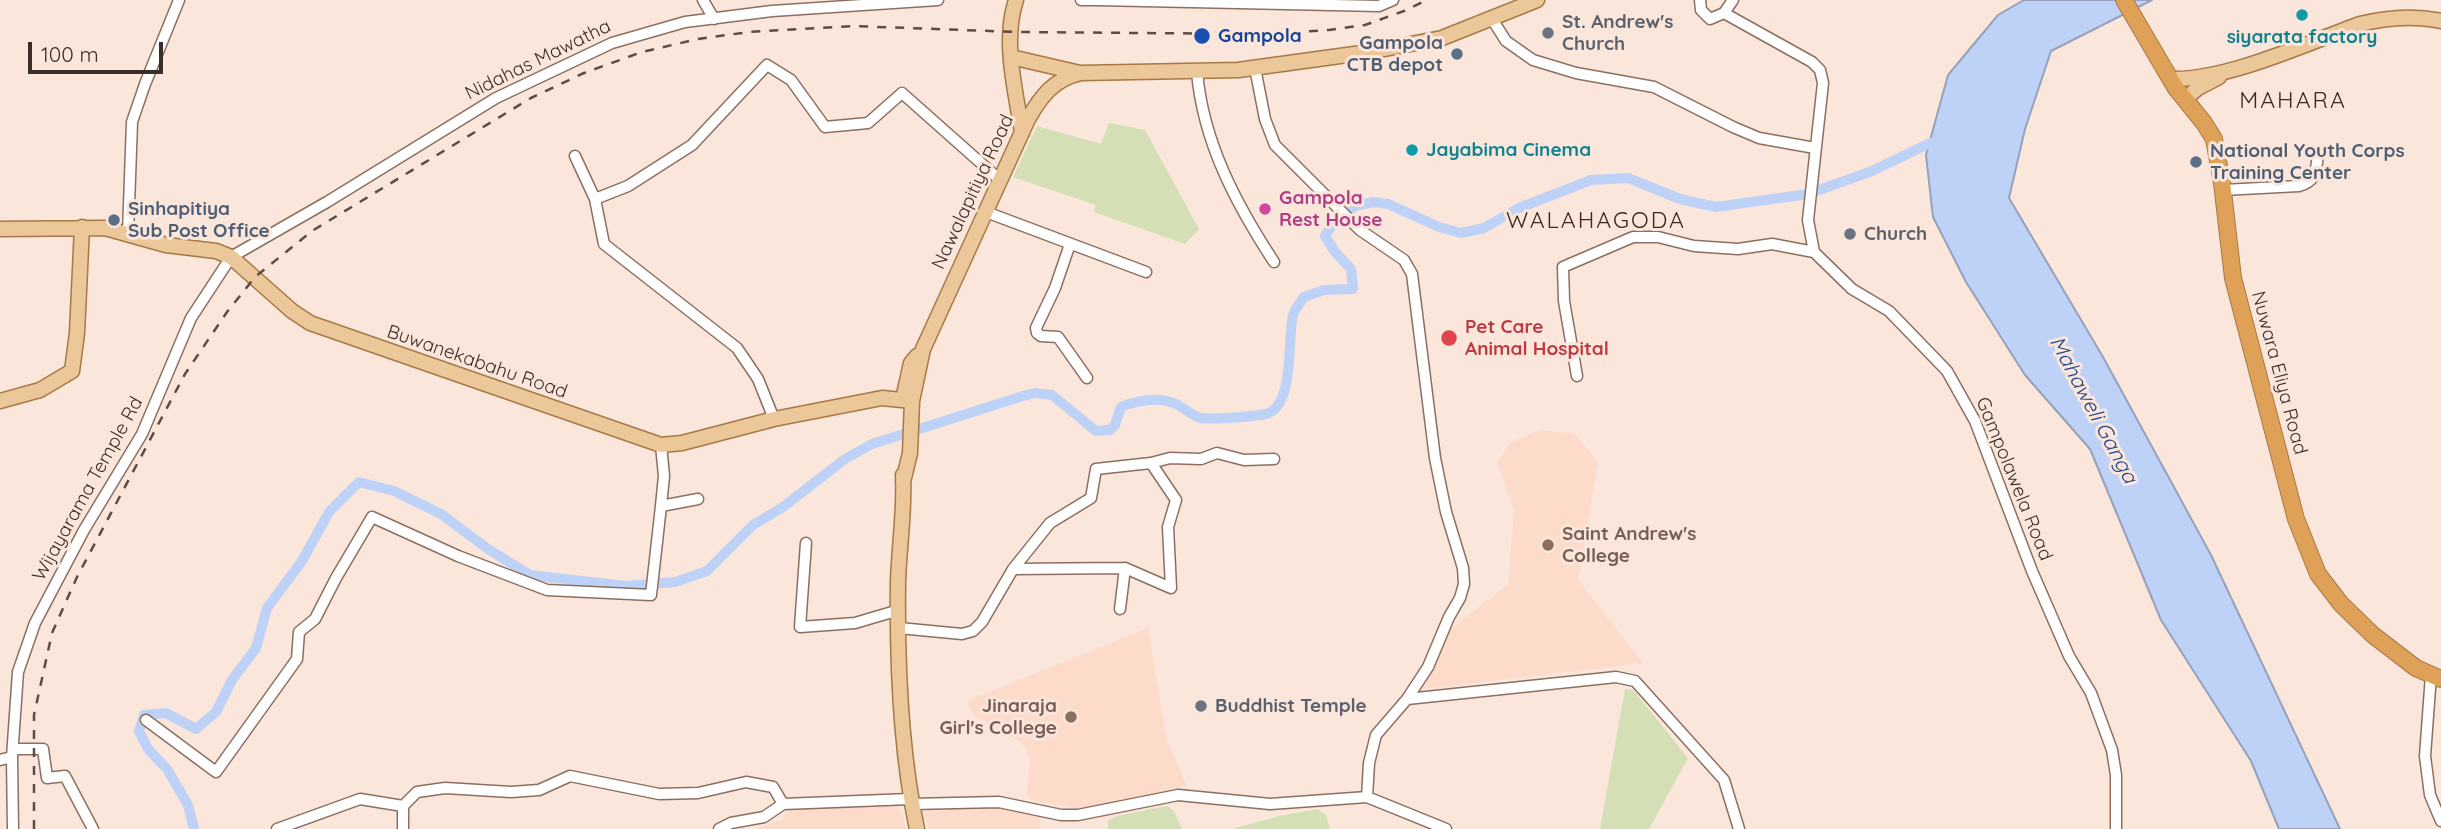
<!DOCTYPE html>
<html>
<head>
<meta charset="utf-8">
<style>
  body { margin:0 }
  #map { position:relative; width:2441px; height:829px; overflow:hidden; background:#fae6db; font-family:Quicksand,sans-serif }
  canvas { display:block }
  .scale { position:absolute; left:28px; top:42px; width:135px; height:32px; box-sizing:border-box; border:4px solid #3b2e27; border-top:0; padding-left:9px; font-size:21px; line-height:24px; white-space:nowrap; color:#3b2e27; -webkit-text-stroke:5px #fae6db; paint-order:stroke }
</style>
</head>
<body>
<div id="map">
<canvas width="2441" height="829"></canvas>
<div class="scale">100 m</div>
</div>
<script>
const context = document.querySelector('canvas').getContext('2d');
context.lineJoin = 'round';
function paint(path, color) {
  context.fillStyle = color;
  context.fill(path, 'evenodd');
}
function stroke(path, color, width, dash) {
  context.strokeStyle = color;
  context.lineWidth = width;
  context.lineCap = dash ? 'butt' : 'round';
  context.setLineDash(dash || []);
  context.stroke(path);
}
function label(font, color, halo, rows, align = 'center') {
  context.font = font + ' Quicksand,sans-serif';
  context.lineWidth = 6;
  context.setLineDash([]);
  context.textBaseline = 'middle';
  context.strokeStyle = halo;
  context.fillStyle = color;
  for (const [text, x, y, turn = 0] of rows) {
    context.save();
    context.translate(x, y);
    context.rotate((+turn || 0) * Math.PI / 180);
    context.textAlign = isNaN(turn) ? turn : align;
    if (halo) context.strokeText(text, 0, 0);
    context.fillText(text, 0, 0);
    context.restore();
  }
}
paint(new Path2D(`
  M1540,430L1575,434L1598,462L1578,580L1643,663L1423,689L1450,630L1508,584L1514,510L1497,463L1511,442Z
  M1148,628L1167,741L1187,786L1083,809L1034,801L1028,796L1027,792L1030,760L1026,748L1020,742L973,714L968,705L969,700Z
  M958,805L1000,807L1040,817V829H929L923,811Z
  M898,806L907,829H754L781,820L790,809Z`), '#fddbcb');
paint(new Path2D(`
  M1109,123L1145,130L1199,229L1185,244L1094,212L1096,205L1013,177L1037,126L1101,144Z
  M1625,689L1633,690L1688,758L1649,829H1600Z
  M1167,806L1174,811L1182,829H1108V821L1117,816Z
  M1318,809L1326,815L1330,829H1232L1279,816Z`), '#d5dfb5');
const water = new Path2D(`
  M2024,0H2152L2051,51L2025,129L2009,198L2103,357L2211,555L2340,829H2279L2251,761L2161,620L2090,449L2025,375L1966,282L1933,217L1926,155L1948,75L1998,15Z`);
paint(water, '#bed2f7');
stroke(water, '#97a1b9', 2);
stroke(new Path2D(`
  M194,829L188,805L167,769L148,749L139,731L144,715L166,713L196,729L216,712L232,680L256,648L267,608L302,561L329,512L359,482L394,491L441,514L488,549L530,575L625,586L675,582L707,571L753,525L783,507L845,459L872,444L1023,396L1035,393L1052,395L1096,431L1110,430L1115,425L1121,407C1138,400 1161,396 1178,405C1185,409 1194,417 1201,418C1210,420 1257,416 1266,414C1295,406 1287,340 1293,315C1295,309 1300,303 1304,297L1324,290L1353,289L1351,269L1335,252L1325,236L1332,225L1355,206L1373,202L1388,204L1439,227L1461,233L1484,228L1519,208L1591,180L1628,178L1680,199L1716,207L1808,194L1872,171L1930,143`), '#bed2f7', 10);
const minor = new Path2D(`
  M703,0L714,19
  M1081,0H1097
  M1097,0L1379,6L1393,0
  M1700,0L1701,10L1710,19L1724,13L1733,0
  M1724,13L1812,62L1820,70L1823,83L1808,220L1814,252L1852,289L1889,311L1947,371L1975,421L2032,571L2069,656L2091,693L2112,750L2116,775V829
  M1492,19L1506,41L1533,60L1576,73L1654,87L1733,127L1759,138L1815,148
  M1255,68L1265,119L1275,145L1360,230L1404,260L1412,274L1435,458L1446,512L1463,568L1464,584L1460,598L1449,617L1428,667L1407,699L1376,735L1369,763L1367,797
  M1197,72C1203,142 1236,204 1274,262
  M575,156L595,199L604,244L737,348L758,379L774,419
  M2223,190L2299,186C2317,181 2315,172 2318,156
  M595,199L628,186L692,145L767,65L791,80L825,127L868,123L902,93L1000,180
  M986,212L1146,272
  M128,233L132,122L145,84L179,0
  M1070,244L1055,288L1036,328L1037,333L1041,336L1058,337L1087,378
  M1577,376L1564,301L1563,267L1633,237H1658L1694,246L1738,249L1772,244L1814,252
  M661,445L664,476L661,506L698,499
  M806,543L800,627L855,623L899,610
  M1013,569L1125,568
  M1120,609L1125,568L1171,588L1168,527L1176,500L1151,463
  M899,628L962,634L973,631L982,622L1013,569L1050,523L1091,498L1096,469L1151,463L1170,458L1201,459L1217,453L1244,460L1274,459
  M2431,675L2425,756L2430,795L2441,821
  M1407,699L1616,677L1635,681L1724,780L1739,829
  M146,720L216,772L297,659L299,632L315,619L336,578L372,517L458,556L547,590L651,595L661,506
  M13,749H43L47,778L65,776L93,829
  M12,757L13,829
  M0,760L12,757L18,672L35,623L84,530L142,434L191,318L231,257L327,202L496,98L612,43L685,22L772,11L938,0
  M783,804L910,799
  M911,804L999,802L1061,815H1078L1178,795L1270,804L1367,797L1446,829
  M277,829L360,799L403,806L417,792L445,788L511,792L539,790L570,776L659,794L698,793L746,782L773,787L783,804
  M403,829V806
  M719,829L731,823L764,817L783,804`);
const major = new Path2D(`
  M1016,0C1002,42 1016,91 1022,133
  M1011,57L1080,73
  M2170,79C2226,81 2307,43 2360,24C2388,17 2413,15 2441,21
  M2185,99L2198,88L2219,77
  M0,229L105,228L166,245L216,251L231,257L292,311L310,323L661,445L682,443L774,419L882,398L912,401
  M903,399L911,363L917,356
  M0,401L40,390L72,371L77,333L82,227
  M903,475C905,510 899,547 898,582C897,660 901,754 917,829
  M903,482L910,453L912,401L923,349L1028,119C1041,96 1054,79 1081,73L1238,70L1369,52L1442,38L1537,0`);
const highway = new Path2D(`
  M2124,0L2175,87L2204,123L2214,139L2222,183L2233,278L2296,519L2318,574L2341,604L2373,635L2416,668L2441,679`);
stroke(minor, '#8c6f5f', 13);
stroke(major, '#a67946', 17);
stroke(highway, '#a67946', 18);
stroke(minor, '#fff', 10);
stroke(major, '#ecc79a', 14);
stroke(highway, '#dfa157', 16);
stroke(new Path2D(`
  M34,829V715L52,633L77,577L185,374L227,312L255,277L312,231L531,98L584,73L642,52L698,39L749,32L853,26L1018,32L1261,34L1329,30L1365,25L1404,11L1427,0`), '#5b4d45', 2.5, [9, 9]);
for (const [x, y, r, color] of [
  [2302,15,7,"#0f9aa8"],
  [1548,33,7,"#6b7280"],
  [1202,36,9,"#1a4fb4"],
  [1457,54,7,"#5c6f8a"],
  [1412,150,7,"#0f9aa8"],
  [2196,162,7,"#5c6f8a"],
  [1265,209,7,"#d1479c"],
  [114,220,7,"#5c6f8a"],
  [1850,234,7,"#6b7280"],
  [1449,338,9,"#e0444e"],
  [1548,545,7,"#8d6e63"],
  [1201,706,7,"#6b7280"],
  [1071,717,7,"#8d6e63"]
]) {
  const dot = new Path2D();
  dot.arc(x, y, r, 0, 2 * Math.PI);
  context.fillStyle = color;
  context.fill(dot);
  stroke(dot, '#fae6db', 2.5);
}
label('bold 19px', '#5b616d', '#fae6db', [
  ["St. Andrew's",1562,22],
  ["Church",1562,44],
  ["Church",1864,234],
  ["Buddhist Temple",1215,706]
], 'left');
label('bold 19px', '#164399', '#fae6db', [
  ["Gampola",1218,36]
], 'left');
label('bold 19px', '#0d838f', '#fae6db', [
  ["siyarata factory",2302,37],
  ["Jayabima Cinema",1426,150,"left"]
]);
label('bold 19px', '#4e5e75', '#fae6db', [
  ["Gampola",1443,43,"right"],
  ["CTB depot",1443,65,"right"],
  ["National Youth Corps",2210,151],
  ["Training Center",2210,173],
  ["Sinhapitiya",128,209],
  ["Sub Post Office",128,231]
], 'left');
label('19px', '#3b2e27', '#fae6db', [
  ["Nidahas Mawatha",538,60,-26],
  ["Nawalapitiya Road",973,192,-65],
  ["Buwanekabahu Road",477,362,19],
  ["Nuwara Eliya Road",2279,373,75],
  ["Gampolawela Road",2014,479,68],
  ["Wijayarama Temple Rd",88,489,-61]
]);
label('bold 19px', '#b23c85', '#fae6db', [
  ["Gampola",1279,198],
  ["Rest House",1279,220]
], 'left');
label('bold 19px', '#be3a42', '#fae6db', [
  ["Pet Care",1465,327],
  ["Animal Hospital",1465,349]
], 'left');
label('bold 19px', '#785e54', '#fae6db', [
  ["Saint Andrew's",1562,534],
  ["College",1562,556],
  ["Jinaraja",1057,706,"right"],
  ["Girl's College",1057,728,"right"]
], 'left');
label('italic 21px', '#24488e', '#fae6db', [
  ["Mahaweli Ganga",2093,410,62]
]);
context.letterSpacing = '2px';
label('23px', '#40271a', '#fae6db', [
  ["MAHARA",2293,101],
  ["WALAHAGODA",1596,221]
]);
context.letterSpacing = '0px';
</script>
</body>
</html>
